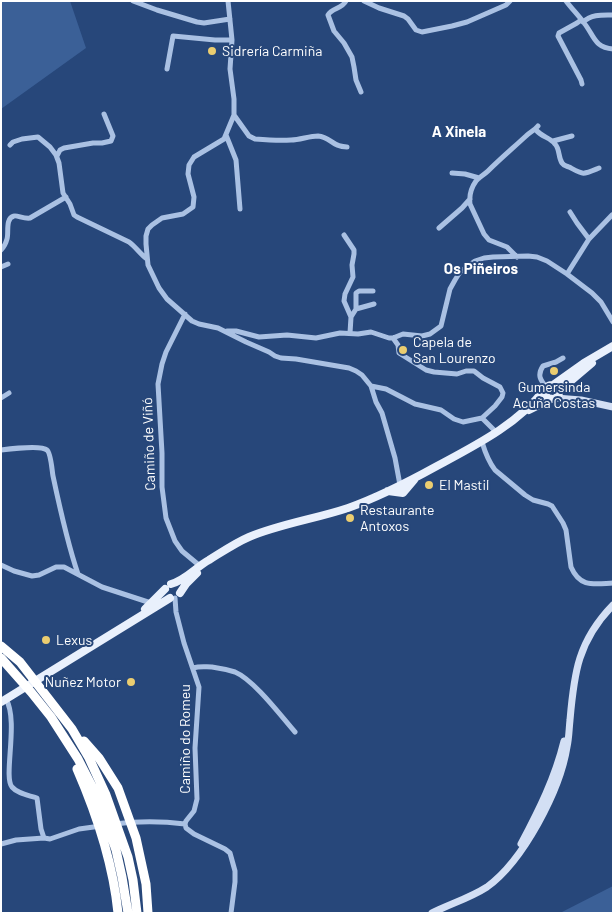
<!DOCTYPE html>
<html>
<head>
<meta charset="utf-8">
<style>
  body { margin:0 }
  #map { position:relative; width:614px; height:914px; overflow:hidden; background:#27477a; font-family:Barlow,sans-serif }
  canvas { display:block }
  .frame { position:absolute; inset:0; border:2px solid #fff; pointer-events:none }
</style>
</head>
<body>
<div id="map">
<canvas width="614" height="914"></canvas>
<div class="frame"></div>
</div>
<script>
const context = document.querySelector('canvas').getContext('2d');
context.lineJoin = 'round';
function paint(path, color) {
  context.fillStyle = color;
  context.fill(path, 'evenodd');
}
function stroke(path, color, width, dash) {
  context.strokeStyle = color;
  context.lineWidth = width;
  context.lineCap = dash ? 'butt' : 'round';
  context.setLineDash(dash || []);
  context.stroke(path);
}
function label(font, color, halo, rows, align = 'center') {
  context.font = font + ' Barlow,sans-serif';
  context.lineWidth = 4;
  context.setLineDash([]);
  context.textBaseline = 'middle';
  context.strokeStyle = halo;
  context.fillStyle = color;
  for (const [text, x, y, turn = 0] of rows) {
    context.save();
    context.translate(x, y);
    context.rotate((+turn || 0) * Math.PI / 180);
    context.textAlign = isNaN(turn) ? turn : align;
    if (halo) context.strokeText(text, 0, 0);
    context.fillText(text, 0, 0);
    context.restore();
  }
}
paint(new Path2D(`
  M1,1H70L86,48L1,109Z
  M613,886V913H560Z`), '#3b6097');
stroke(new Path2D(`
  M133,1L157,10L197,22L204,23L230,19
  M228,1L232,40L230,69L234,99V115L224,139L194,157L189,165L188,174L194,197L193,207L183,214L162,218L152,225L148,229L146,236V244L148,265L159,288L167,299L192,321L199,324L218,328L246,342L269,352L275,356L281,358L296,359L349,368L356,371L362,375L371,386L376,402L382,413L395,458L400,485
  M346,1C342,9 332,8 328,15L334,31L344,43L352,57L354,67L356,80L361,92
  M364,1L379,8L404,16L408,19L416,30L422,32L452,26L467,22L506,5L510,1
  M566,1C572,9 579,16 584,23C594,35 594,48 613,49
  M581,20L577,23L559,33L558,36L581,80L582,84
  M583,22C592,14 602,15 613,15
  M167,69L173,36L215,40H232
  M234,115L249,136L255,139C267,140 279,141 291,140C300,140 309,136 318,136C331,137 332,147 347,147
  M536,130C542,137 551,138 555,144C560,149 558,157 562,163C564,166 566,166 569,167C584,175 582,175 599,168
  M226,135L236,160L240,209
  M553,141L572,136
  M10,145L13,142L22,139L38,137L50,147L56,155L59,163L63,193L70,204L74,215L77,217L129,242C136,247 140,254 147,259
  M57,156L60,150L64,148L93,143H102L111,141L113,136L104,114
  M452,173L465,174L479,178
  M570,212L577,223L589,239
  M439,228L462,208L470,199
  M344,235L354,250V254L352,265L353,277L345,294L344,301L351,317L350,333
  M1,250C4,247 6,243 7,239C9,233 5,218 14,216C17,215 24,219 30,218L66,197
  M517,257L507,247L489,240L484,234L470,204C469,196 471,188 476,181C479,177 484,175 488,171C500,159 513,148 526,136C530,132 535,130 538,126
  M1,267L8,264
  M567,274L589,239L612,215
  M356,309L374,304
  M185,314L166,352L162,364L158,384L162,453V487L166,518L175,541L182,551L200,566
  M351,317L356,309V293L359,291H373
  M227,331H236L259,337L287,335L316,338L340,333L358,334L371,332L389,338H393L403,334L422,336L430,334L441,326L450,289L455,280L460,272L475,261L484,258L493,257L528,256L537,257L547,261L567,274L592,293L601,302L613,322
  M371,386L386,389L415,404L441,410L454,419L463,422L482,418L495,406L502,397L503,393L500,387L483,378L474,371H466L457,374L434,372L426,370L399,353L398,345L393,338
  M547,388C540,380 537,375 543,366L556,362L563,358
  M1,398L9,393
  M482,418L496,432
  M482,442C485,452 488,461 495,470L525,495L533,500L548,504L552,506L563,523L566,530L571,567C580,588 594,584 613,583
  M1,450C9,449 41,445 47,450C51,453 52,471 53,476C60,509 67,542 78,574
  M1,565L14,571L32,576L39,575L56,567H64L102,587L151,603
  M175,598L176,612L184,643L199,687L195,748L197,799L194,811L186,821L185,824L186,828L194,834L225,849L230,853L235,871V882L231,913
  M193,668C200,666 205,667 212,667C219,668 228,670 235,672C254,680 281,716 295,732
  M6,699C19,721 3,777 12,787C18,794 28,795 37,798L41,829L44,838
  M114,824C138,821 161,821 185,824
  M1,844L16,840L44,838L50,839L79,829L101,826`), '#aac1e3', 5);
stroke(new Path2D(`
  M556,398L581,400L613,407
  M521,844C539,810 555,778 564,741
  M432,913C450,904 470,898 487,887C523,861 560,791 567,747C569,738 569,729 570,720C574,673 578,641 613,605`), '#d3dff4', 7);
stroke(new Path2D(`
  M553,385L584,363L613,346
  M545 392a7 7 0 1 1 14 0a7 7 0 1 1-14 0Z
  M559,391L592,363
  M529,410L551,399
  M388,491L403,493L414,480
  M171,584C186,580 196,567 209,560C222,552 235,543 249,537C280,524 315,519 348,508C379,497 408,482 437,466C476,445 518,424 545,389
  M180,593L186,584L197,573
  M145,609L165,589
  M1,702L170,598`), '#e9f0fc', 8);
stroke(new Path2D(`
  M1,646L20,662L72,729L89,758L106,795L128,857L133,880L137,913
  M1,658L31,692L51,717L78,759L97,796L116,850L122,877L128,913
  M84,741L99,758L118,788L136,838L146,884L148,913
  M77,769C97,815 113,863 118,913`), '#fff', 9);
for (const [x, y, r, color] of [
  [212,51,5,"#ebcd70"],
  [403,350,5,"#ebcd70"],
  [554,371,5,"#ebcd70"],
  [429,485,5,"#ebcd70"],
  [350,518,5,"#ebcd70"],
  [46,640,5,"#ebcd70"],
  [131,682,5,"#ebcd70"]
]) {
  const dot = new Path2D();
  dot.arc(x, y, r, 0, 2 * Math.PI);
  context.fillStyle = color;
  context.fill(dot);
  stroke(dot, '#27477a', 2);
}
label('14px', '#fff', '#27477a', [
  ["Sidrería Carmiña",222,51],
  ["Capela de",413,342],
  ["San Lourenzo",413,358],
  ["Gumersinda",554,387,"center"],
  ["Acuña Costas",554,403,"center"],
  ["El Mastil",439,485],
  ["Restaurante",360,510],
  ["Antoxos",360,526],
  ["Lexus",56,640],
  ["Nuñez Motor",121,682,"right"]
], 'left');
label('14px', '#fff', '#27477a', [
  ["Camiño de Viñó",149,444,-92],
  ["Camiño do Romeu",185,739,-90]
]);
label('bold 15px', '#fff', '#27477a', [
  ["A Xinela",459,132],
  ["Os Piñeiros",481,269]
]);
</script>
</body>
</html>
